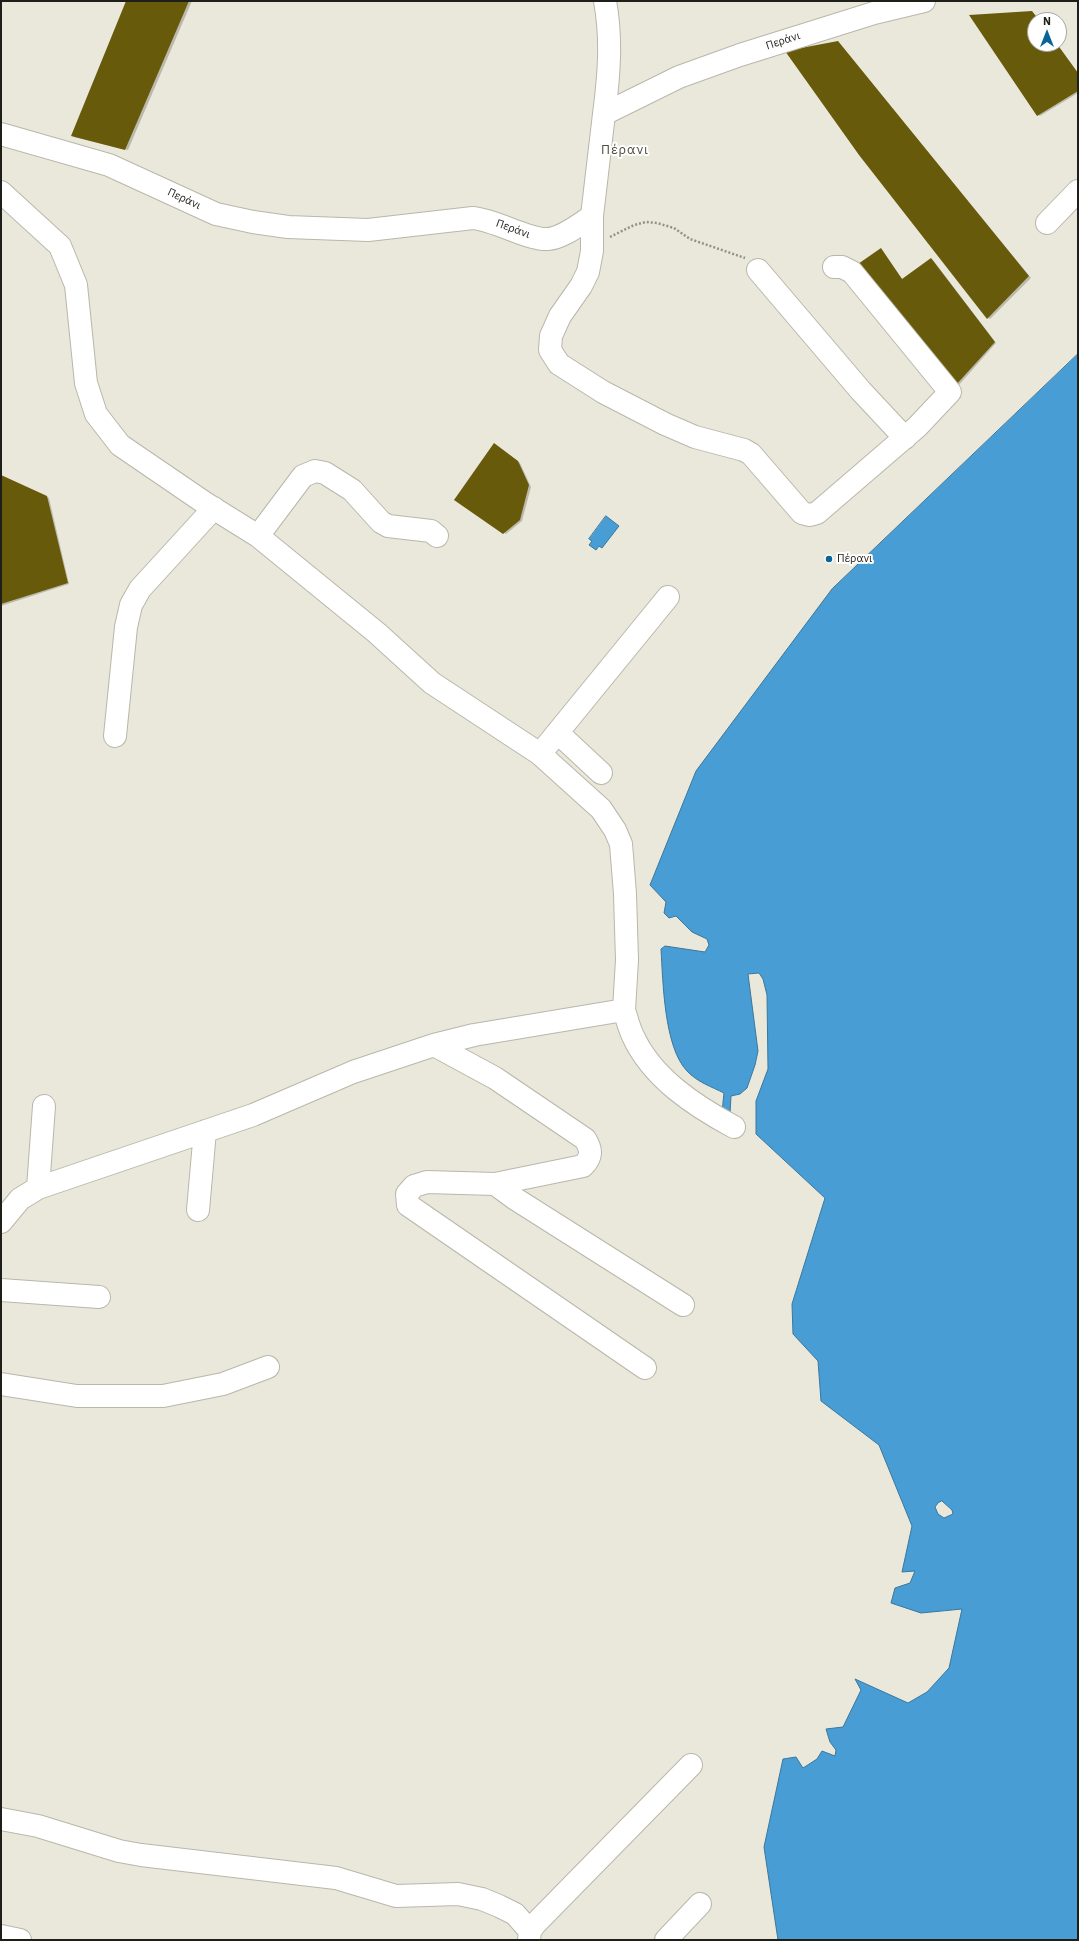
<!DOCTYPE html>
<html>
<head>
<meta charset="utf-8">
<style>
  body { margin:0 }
  #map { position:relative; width:1079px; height:1941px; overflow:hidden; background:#eae8da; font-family:"IBM Plex Sans",sans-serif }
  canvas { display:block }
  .frame { position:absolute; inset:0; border:2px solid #1f1f1a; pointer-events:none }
  .north { position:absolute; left:1027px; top:12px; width:40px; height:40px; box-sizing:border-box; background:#fff; border:1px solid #a5a5a3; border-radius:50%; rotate:0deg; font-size:11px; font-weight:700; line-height:16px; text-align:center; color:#1f1f1a }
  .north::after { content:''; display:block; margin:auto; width:14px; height:18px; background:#086595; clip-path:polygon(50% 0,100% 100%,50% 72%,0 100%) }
</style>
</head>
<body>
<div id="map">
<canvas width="1079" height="1941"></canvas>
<div class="frame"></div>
<div class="north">N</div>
</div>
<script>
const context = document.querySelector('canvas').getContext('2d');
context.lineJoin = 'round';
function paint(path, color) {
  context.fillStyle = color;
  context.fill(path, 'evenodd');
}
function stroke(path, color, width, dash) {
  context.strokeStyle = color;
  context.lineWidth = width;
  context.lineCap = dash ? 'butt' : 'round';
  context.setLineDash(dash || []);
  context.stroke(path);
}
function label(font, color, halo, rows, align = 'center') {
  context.font = font + ' "IBM Plex Sans",sans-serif';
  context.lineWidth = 4;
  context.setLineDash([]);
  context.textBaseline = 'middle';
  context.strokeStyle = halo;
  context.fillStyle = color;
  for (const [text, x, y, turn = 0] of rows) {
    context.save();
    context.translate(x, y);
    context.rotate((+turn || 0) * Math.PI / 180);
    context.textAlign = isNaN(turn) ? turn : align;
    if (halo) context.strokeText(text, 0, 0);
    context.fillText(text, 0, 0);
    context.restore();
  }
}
const water = new Path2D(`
  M1078,354V1940H778L764,1847L783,1759L796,1757L803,1768L817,1759L822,1751L835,1756L836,1750L830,1742L826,1729L843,1727L861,1690L855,1679L908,1703L927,1692L949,1668L962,1609L921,1613L891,1603L895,1588L910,1583L915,1571L902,1572L912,1526L879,1445L821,1401L818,1361L793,1334L792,1304L825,1198L756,1134V1101L768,1069L767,995L763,979L759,973L748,974L758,1051L755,1065L747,1088L740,1094L731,1096L730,1114L722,1112L724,1093C712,1087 697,1082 687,1071C664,1047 663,982 661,949L665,946L705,952L709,945L707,939L692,932L676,916L669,918L664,913L666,902L650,885L696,771L832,589ZM942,1501L952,1510L953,1514L944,1518L938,1514L935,1507L938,1503Z
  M606,516L619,526L602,548L599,546L596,550L589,545L592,541L589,539Z`);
paint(water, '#479dd4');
stroke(water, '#3b779c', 1);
paint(new Path2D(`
  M127,1H192L128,150L74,137Z
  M1032,12L1039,20H1035V44H1057L1078,73V93L1040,116L1038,115Z
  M838,42L1031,278L990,319L988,318Z
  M881,250L903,280L931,259L933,260L996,343L958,386Z
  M496,445L520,463L531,487L522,521L506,534L455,499Z
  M1,476L49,498L69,584L1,606Z`), '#0003');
paint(new Path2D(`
  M126,1H189L125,150L71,136Z
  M1032,11L1039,20H1035V44H1057L1078,73V91L1037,116L969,15Z
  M838,41L1029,276L987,319L859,155L785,51Z
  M881,248L902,279L931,258L995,342L955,386L858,264Z
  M494,443L518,461L529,485L520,520L503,534L454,500Z
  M1,475L47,496L68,583L1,604Z`), '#675a0a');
const minor = new Path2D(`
  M604,114C609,76 612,39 605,1
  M1,134L109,165L216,214L253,222L288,227L368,230L473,218C496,220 530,241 548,239C563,238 580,224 592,216L604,114L679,77L740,55L874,13L924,1
  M1,192L60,246L76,285L86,383L96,414L120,445L205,503L258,536L377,633L432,683L540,754L601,809L615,830L621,844L625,894L627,960L624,1010L474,1035L434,1045L353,1072L253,1115L38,1188L20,1199L1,1222
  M592,216V251L588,272L581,286L560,316L551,336L550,350L559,364L603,392L665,424L695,437L744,450L751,454L802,513L810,515L817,513L917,427L950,392L852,272L842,267H834
  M1047,223L1078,191
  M758,270L861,391L905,438
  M258,536L303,476L315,471L325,473L352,490L381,522L388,526L431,531L437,536
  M558,733L601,773
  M115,736L126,627L131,605L140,589L214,508
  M540,754L668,597
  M624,1010C627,1019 629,1028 633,1036C652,1078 695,1106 734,1127
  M434,1045L495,1078L585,1139C592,1150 592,1157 583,1166L495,1184L427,1182L414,1186L407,1194L408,1205L645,1368
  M495,1184L514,1198L683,1305
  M38,1188L44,1106
  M198,1210L205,1131
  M1,1290L99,1297
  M1,1384L77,1396H163L223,1384L268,1367
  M1,1819L38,1826L119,1851L141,1855L336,1878L396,1896L458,1894L482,1899L499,1906L515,1914L530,1931
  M1,1936L20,1940
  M529,1940L530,1931L535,1924L691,1765
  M666,1940L700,1904`);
stroke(minor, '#b9b7aa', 24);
stroke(new Path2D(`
  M610,237L634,225L646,222L657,223L674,228L690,239L745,258`), '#949288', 2.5, [2, 2]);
stroke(minor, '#fff', 22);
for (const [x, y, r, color] of [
  [829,559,4,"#086595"]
]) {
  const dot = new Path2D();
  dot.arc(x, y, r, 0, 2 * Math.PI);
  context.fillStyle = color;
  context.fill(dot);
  stroke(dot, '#fff', 1.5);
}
label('11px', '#1f1f1a', '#fff', [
  ["Περάνι",783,41,-18],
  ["Περάνι",184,199,25],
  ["Περάνι",513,229,20]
]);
label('11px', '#1f1f1a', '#fff', [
  ["Πέρανι",837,559]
], 'left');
context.letterSpacing = '1px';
label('13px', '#504e42', '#fff', [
  ["Πέρανι",625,150]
]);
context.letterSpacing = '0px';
</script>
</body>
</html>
